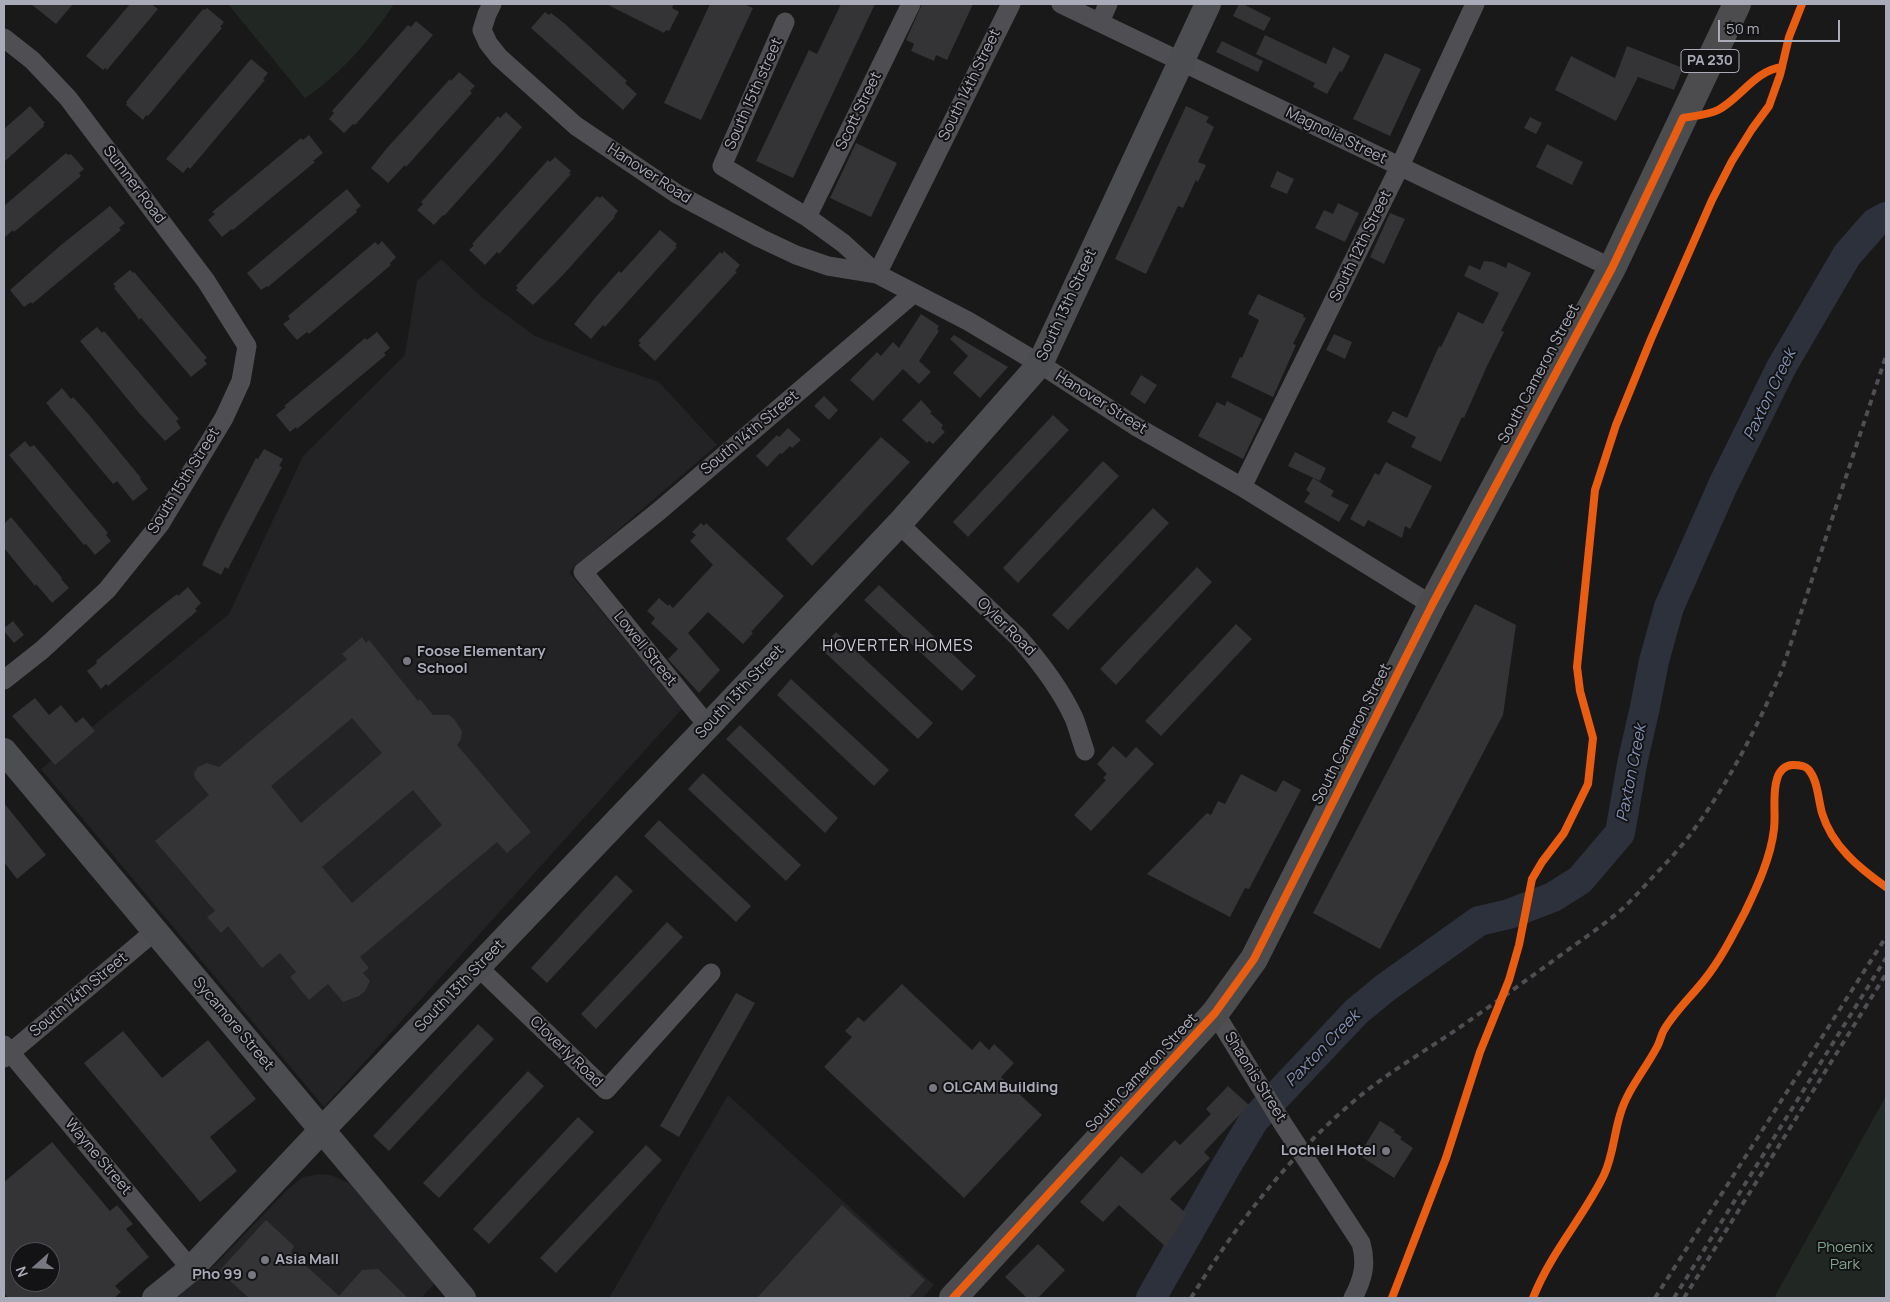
<!DOCTYPE html>
<html>
<head>
<meta charset="utf-8">
<style>
  body { margin:0 }
  #map { position:relative; width:1890px; height:1302px; overflow:hidden; background:#191919; font-family:Manrope,sans-serif }
  canvas { display:block }
  .frame { position:absolute; inset:0; border:5px solid #aaabb9; pointer-events:none }
  .north { position:absolute; left:10px; top:1242px; width:50px; height:50px; box-sizing:border-box; background:#131315; border:1px solid #4f5057; border-radius:50%; rotate:250deg; font-size:14px; font-weight:700; line-height:20px; text-align:center; color:#aaabb9 }
  .north::after { content:''; display:block; margin:auto; width:18px; height:22px; background:#777881; clip-path:polygon(50% 0,100% 100%,50% 72%,0 100%) }
  .scale { position:absolute; left:1718px; top:20px; width:122px; height:22px; box-sizing:border-box; border:2px solid #aaabb9; border-top:0; padding-left:6px; font-size:15px; line-height:18px; white-space:nowrap; color:#aaabb9; -webkit-text-stroke:4px #131315; paint-order:stroke }
</style>
</head>
<body>
<div id="map">
<canvas width="1890" height="1302"></canvas>
<div class="frame"></div>
<div class="north">N</div>
<div class="scale">50 m</div>
</div>
<script>
const context = document.querySelector('canvas').getContext('2d');
context.lineJoin = 'round';
function paint(path, color) {
  context.fillStyle = color;
  context.fill(path, 'evenodd');
}
function stroke(path, color, width, dash) {
  context.strokeStyle = color;
  context.lineWidth = width;
  context.lineCap = dash ? 'butt' : 'round';
  context.setLineDash(dash || []);
  context.stroke(path);
}
function label(font, color, halo, rows, align = 'center') {
  context.font = font + ' Manrope,sans-serif';
  context.lineWidth = 4;
  context.setLineDash([]);
  context.textBaseline = 'middle';
  context.strokeStyle = halo;
  context.fillStyle = color;
  for (const [text, x, y, turn = 0] of rows) {
    context.save();
    context.translate(x, y);
    context.rotate((+turn || 0) * Math.PI / 180);
    context.textAlign = isNaN(turn) ? turn : align;
    if (halo) context.strokeText(text, 0, 0);
    context.fillText(text, 0, 0);
    context.restore();
  }
}
paint(new Path2D(`
  M441,259L479,295L535,336L610,365L659,382L717,445L569,572L682,709L324,1107L41,769L229,614L303,456L405,355L417,281Z
  M728,1095L934,1285L922,1298H609Z
  M319,1174L331,1175L349,1183L435,1283L421,1298H176L214,1266L288,1189L303,1177Z`), '#232325');
paint(new Path2D(`
  M228,4H394C370,40 341,74 305,98Z
  M1886,1096V1298H1774Z`), '#212823');
stroke(new Path2D(`
  M1151,1298L1224,1170L1254,1120L1356,1012L1385,988L1479,921L1509,914L1553,897L1580,880L1620,833L1632,764L1645,707L1654,661L1669,607L1723,485L1782,366L1847,255L1875,223L1886,217`), '#2c313b', 30);
paint(new Path2D(`
  M31,4H73L56,24Z
  M130,4H151L158,9L107,70L105,68L103,70L86,56Z
  M606,4H674L672,8L679,12L669,31L666,30L664,33Z
  M710,4H744L753,8L701,120L664,103Z
  M841,4H875L793,178L756,161L809,50L817,54Z
  M922,4H973L947,60L936,55L934,61L911,51L914,44L906,40Z
  M1239,4H1243L1271,18L1264,31L1233,16Z
  M207,8L224,22L220,27L222,28L148,116L146,115L143,120L126,105L127,103L126,102L194,20L203,9L205,10Z
  M545,12L549,15L551,13L564,23L627,81L625,83L637,94L623,110L531,28Z
  M416,21L433,35L387,89L355,125L353,124L344,133L329,119L334,113L332,111L408,25L411,27Z
  M1265,35L1326,64L1333,47L1350,56L1342,72L1340,71L1327,94L1313,87L1315,83L1256,54Z
  M1222,41L1263,61L1258,72L1216,52Z
  M1627,46L1683,68L1674,90L1638,77L1616,121L1555,90L1571,56L1615,78Z
  M1385,53L1421,69L1390,136L1353,119Z
  M251,59L268,73L263,79L265,80L190,169L188,167L183,173L166,159Z
  M459,72L475,86L470,91L472,93L406,167L405,165L388,183L371,168L387,148L450,79L451,81Z
  M30,106L45,123L43,124L44,126L4,162V129Z
  M1186,106L1209,117L1206,122L1214,127L1198,162L1206,165L1198,182L1196,180L1183,208L1178,206L1146,274L1115,259Z
  M506,112L522,127L497,157L444,216L443,215L434,225L417,210L423,204L421,202L498,116L500,118Z
  M1530,117L1542,123L1536,134L1524,128Z
  M309,135L323,153L313,161L315,162L270,199L233,230L232,229L222,237L208,220L215,214L212,212L301,138L303,140Z
  M856,143L897,163L871,217L830,198Z
  M1547,144L1583,162L1572,185L1536,167Z
  M66,153L68,155L71,154L84,169L79,173L81,176L14,232L13,230L4,238V206Z
  M555,157L571,171L569,173L571,174L499,254L497,252L485,265L469,250L474,245L472,244L548,160L550,162Z
  M1277,171L1294,179L1287,194L1270,187Z
  M347,189L361,206L356,210L357,212L268,287L267,286L261,290L247,273Z
  M597,196L600,198L602,196L618,211L614,216L615,217L563,275L533,305L516,290L518,288L516,286Z
  M1338,203L1359,213L1345,242L1315,228L1324,210L1333,214Z
  M110,206L125,223L119,228L121,230L32,304L31,302L24,307L10,290L61,245Z
  M1390,213L1405,219L1384,264L1370,257Z
  M660,230L677,244L675,246L677,247L605,327L603,325L591,339L574,324L595,298L619,271L621,273Z
  M382,241L396,257L390,263L391,265L309,334L307,332L297,340L283,324L290,319L288,316L375,242L378,245Z
  M724,251L740,265L735,271L737,272L655,361L638,345L641,343L638,341L720,252L722,254Z
  M1484,261L1493,262L1506,268L1508,262L1531,273L1501,331L1504,332L1487,366L1464,418L1462,417L1441,462L1411,447L1416,437L1387,422L1393,411L1407,418L1439,346L1441,347L1458,312L1483,324L1499,293L1464,276L1469,265L1480,270Z
  M130,270L133,273L134,272L207,358L204,360L207,364L191,377L141,318L139,320L135,314L114,288L116,287L113,284Z
  M1258,294L1304,315L1303,317L1306,318L1293,344L1296,345L1273,397L1231,377L1240,357L1242,358L1259,320L1248,314Z
  M921,314L939,326L937,329L939,331L919,361L931,372L919,384L903,369L873,401L850,380L877,352L881,356L893,342L899,348Z
  M97,327L102,333L104,331L179,419L176,421L181,428L165,441L139,413L80,341Z
  M377,332L390,348L384,353L386,355L297,429L296,427L290,432L276,415L286,407L284,406L336,363L365,338L367,340Z
  M1334,334L1352,342L1345,359L1326,350Z
  M954,335L1008,367L980,398L953,373L968,356L950,339Z
  M1141,375L1157,385L1145,404L1130,394Z
  M62,388L71,399L73,397L90,416L141,478L140,479L148,489L133,501L117,481L113,484L49,407H50L46,403Z
  M824,396L838,410L829,420L814,406Z
  M921,400L932,412L930,413L943,425L941,428L945,432L933,444L929,441L927,443L902,420Z
  M1227,401L1262,419L1243,459L1198,436L1217,402L1225,406Z
  M1053,415L1069,430L968,537L953,522Z
  M788,428L801,440L792,448L790,446L782,454L780,453L767,467L756,456L777,435L779,437Z
  M881,437L910,462L812,566L786,539Z
  M25,441L30,447L34,445L108,533L106,535L111,541L95,555L86,544L84,545L68,526L9,455Z
  M264,449L283,459L279,466L282,467L228,569L225,567L221,575L202,565L219,529L256,458L258,459Z
  M1295,452L1326,468L1320,481L1288,466Z
  M1103,461L1119,476L1018,583L1003,568Z
  M1386,462L1432,486L1410,529L1405,526L1402,538L1368,520L1364,527L1350,519L1375,473L1379,475Z
  M1313,478L1334,491L1331,496L1349,505L1339,522L1304,502L1310,493L1306,490Z
  M1153,508L1169,523L1068,630L1052,615Z
  M11,517L62,578L61,579L69,588L52,603L36,584L35,586L4,548V524Z
  M701,523L704,526L706,523L784,596L751,632L753,633L743,644L708,612L688,633L720,670L699,693L668,659L678,649L651,623L655,618L647,611L659,598L668,606L669,604L673,608L713,565L690,541L696,535L692,532Z
  M1197,567L1212,582L1116,685L1100,669Z
  M879,585L976,676L962,691L864,600Z
  M188,587L201,603L195,609L197,611L108,686L106,684L101,689L87,671L97,663L96,661L149,616L177,594L178,596Z
  M1475,604L1516,625L1503,715L1380,949L1313,913Z
  M13,621L24,635L14,643L4,631V628Z
  M1236,624L1252,639L1161,736L1145,721Z
  M836,632L933,723L918,739L820,648Z
  M362,637L366,643L369,640L418,701L420,699L433,715H449L454,719L462,731L461,739L457,745L531,832L507,853L497,842L360,957L369,968L363,973L370,981L365,991L359,996L343,1002L328,984L309,1000L290,977L296,972L280,953L262,968L228,926L221,933L207,917L215,911L155,841L209,795L195,778L194,773L198,767L207,763L219,767L347,659L342,654ZM352,718L382,753L301,823L271,786ZM413,790L442,825L352,903L322,867Z
  M791,679L889,770L874,786L777,695Z
  M35,698L49,715L61,705L76,723L83,717L95,731L55,765L12,716Z
  M740,725L838,818L825,833L726,739Z
  M1113,746L1126,758L1136,747L1154,764L1091,831L1074,815L1106,780L1103,778L1107,774L1097,764Z
  M703,773L801,865L786,881L688,789Z
  M1241,774L1276,792L1283,780L1301,790L1249,889L1245,888L1230,917L1147,874L1207,813L1211,815L1218,801L1225,804Z
  M4,803L46,855L17,879L4,862Z
  M659,820L751,906L736,922L644,836Z
  M616,875L633,891L547,983L531,968Z
  M667,922L683,937L596,1029L581,1014Z
  M902,984L972,1050L980,1041L989,1050L994,1044L1014,1063L1001,1077L1042,1115L964,1198L824,1067L852,1037L845,1031L858,1017L864,1022Z
  M736,993L755,1003L679,1137L660,1126Z
  M478,1024L494,1039L389,1151L373,1136Z
  M123,1031L162,1078L208,1040L256,1099L210,1137L237,1171L200,1202L84,1063Z
  M528,1071L544,1086L439,1198L423,1183Z
  M1228,1086L1249,1105L1204,1152L1210,1158L1170,1199L1187,1214L1166,1247L1119,1205L1103,1222L1080,1202L1121,1156L1142,1174L1175,1140L1180,1145L1211,1114L1206,1109Z
  M578,1117L594,1132L489,1244L473,1229Z
  M1380,1121L1395,1130L1394,1132L1402,1137L1400,1139L1413,1148L1394,1178L1359,1155Z
  M52,1142L110,1211L117,1205L133,1224L126,1229L149,1257L115,1286L121,1292L114,1298H8L4,1293V1182ZM20,1252H50V1282H20Z
  M646,1145L662,1160L556,1273L540,1258Z
  M842,1205L925,1280L909,1298H757Z
  M266,1220L294,1246L291,1252L339,1296L362,1270L378,1269L408,1298H249L219,1271Z
  M1038,1244L1065,1270L1038,1298H1027L1005,1277Z`), '#343335');
stroke(new Path2D(`
  M492,4L487,14L482,30L488,43L499,57L576,126L677,194L760,238L796,255L828,266L877,274
  M1061,4L1612,268
  M785,22L722,166L807,217L843,243L877,274L968,321L1040,364L1137,427L1242,487L1432,605
  M1100,22L1108,4
  M4,38L32,60L68,98L206,281L247,346L241,381L224,418L160,524L107,590L42,650L4,680
  M807,217L911,4
  M877,274L1011,4
  M1242,487L1400,166L1475,4
  M899,524L1019,638C1040,662 1060,688 1074,718C1078,728 1081,740 1085,751
  M708,726L583,572L659,511L914,293
  M478,967L606,1090L711,973
  M1215,1013L1283,1124L1361,1243C1367,1264 1363,1279 1353,1298
  M4,1045L191,1269
  M4,1058L155,931`), '#4f4f53', 19);
stroke(new Path2D(`
  M4,751L463,1298
  M155,1298L191,1269L322,1130L708,726L899,524L1040,364L1208,4`), '#4c4d50', 26);
stroke(new Path2D(`
  M953,1298L1215,1013L1254,959L1432,605L1612,268L1737,4`), '#4c4c4f', 28);
stroke(new Path2D(`
  M1191,1298C1237,1223 1291,1153 1360,1096C1388,1073 1420,1054 1450,1034C1485,1010 1520,985 1554,960C1577,943 1600,928 1621,910C1631,901 1640,891 1649,881C1665,864 1682,847 1695,828C1731,779 1758,725 1782,670L1886,356
  M1655,1298L1886,937
  M1674,1298L1886,958
  M1684,1298L1886,974`), '#4e4e53', 4, [6, 5]);
stroke(new Path2D(`
  M953,1298L1215,1013L1254,959L1432,605L1612,268L1683,118C1694,116 1708,115 1718,110C1741,98 1754,71 1782,67
  M1392,1298L1446,1158L1480,1052L1509,980L1519,945L1532,879L1542,862L1564,833L1588,784L1593,738L1580,691L1577,667L1595,490L1616,425L1651,339L1712,200L1732,161L1752,129L1769,106L1780,75L1789,37L1802,4
  M1533,1298C1551,1252 1583,1218 1604,1175C1613,1156 1614,1134 1620,1115C1627,1090 1645,1070 1657,1047C1660,1042 1661,1035 1664,1030C1675,1011 1692,996 1705,979C1721,959 1733,935 1745,912C1757,887 1771,857 1774,829C1776,812 1772,795 1777,779C1779,771 1785,765 1793,765C1798,765 1804,765 1808,769C1818,780 1818,799 1822,813C1832,846 1859,868 1886,887`), '#e95d12', 8);
for (const [x, y, r, color] of [
  [407,661,5,"#777881"],
  [933,1088,5,"#777881"],
  [1386,1151,5,"#777881"],
  [265,1260,5,"#777881"],
  [252,1275,5,"#777881"]
]) {
  const dot = new Path2D();
  dot.arc(x, y, r, 0, 2 * Math.PI);
  context.fillStyle = color;
  context.fill(dot);
  stroke(dot, '#131315', 2);
}
for (const [x, y, w] of [
  [1710,61,58]
]) {
  const box = new Path2D();
  box.roundRect(x - w / 2, y - 11.5, w, 23, 4);
  context.fillStyle = '#131315';
  context.fill(box);
  stroke(box, '#aaabb9', 1);
}
label('bold 14px', '#aaabb9', null, [
  ["PA 230",1710,61]
]);
label('15px', '#aaabb9', '#131315', [
  ["South 14th Street",970,85,-64],
  ["South 15th street",754,94,-66],
  ["Scott Street",859,111,-64],
  ["Magnolia Street",1336,136,26],
  ["Hanover Road",649,174,33],
  ["Sumner Road",134,185,53],
  ["South 12th Street",1361,246,-64],
  ["South 13th Street",1067,305,-65],
  ["South Cameron Street",1539,374,-62],
  ["Hanover Street",1101,403,32],
  ["South 14th Street",750,433,-40],
  ["South 15th Street",184,481,-58],
  ["Oyler Road",1006,627,45],
  ["Lowell Street",645,649,51],
  ["South 13th Street",740,692,-47],
  ["South Cameron Street",1352,734,-63],
  ["South 13th Street",460,986,-46],
  ["South 14th Street",79,995,-40],
  ["Sycamore Street",233,1024,50],
  ["Cloverly Road",566,1052,44],
  ["South Cameron Street",1142,1073,-47],
  ["Shaonis Street",1255,1077,58],
  ["Wayne Street",98,1157,50]
]);
label('bold 15px', '#aaabb9', '#131315', [
  ["Foose Elementary",417,652],
  ["School",417,669],
  ["OLCAM Building",943,1088],
  ["Lochiel Hotel",1376,1151,"right"],
  ["Asia Mall",275,1260],
  ["Pho 99",242,1275,"right"]
], 'left');
label('15px', '#82a48c', '#131315', [
  ["Phoenix",1845,1248],
  ["Park",1845,1265]
]);
label('italic 16px', '#8291b4', '#131315', [
  ["Paxton Creek",1770,395,-64],
  ["Paxton Creek",1632,773,-79],
  ["Paxton Creek",1323,1049,-46]
]);
context.letterSpacing = '1px';
label('16px', '#cbccd6', '#131315', [
  ["HOVERTER HOMES",898,647]
]);
context.letterSpacing = '0px';
</script>
</body>
</html>
